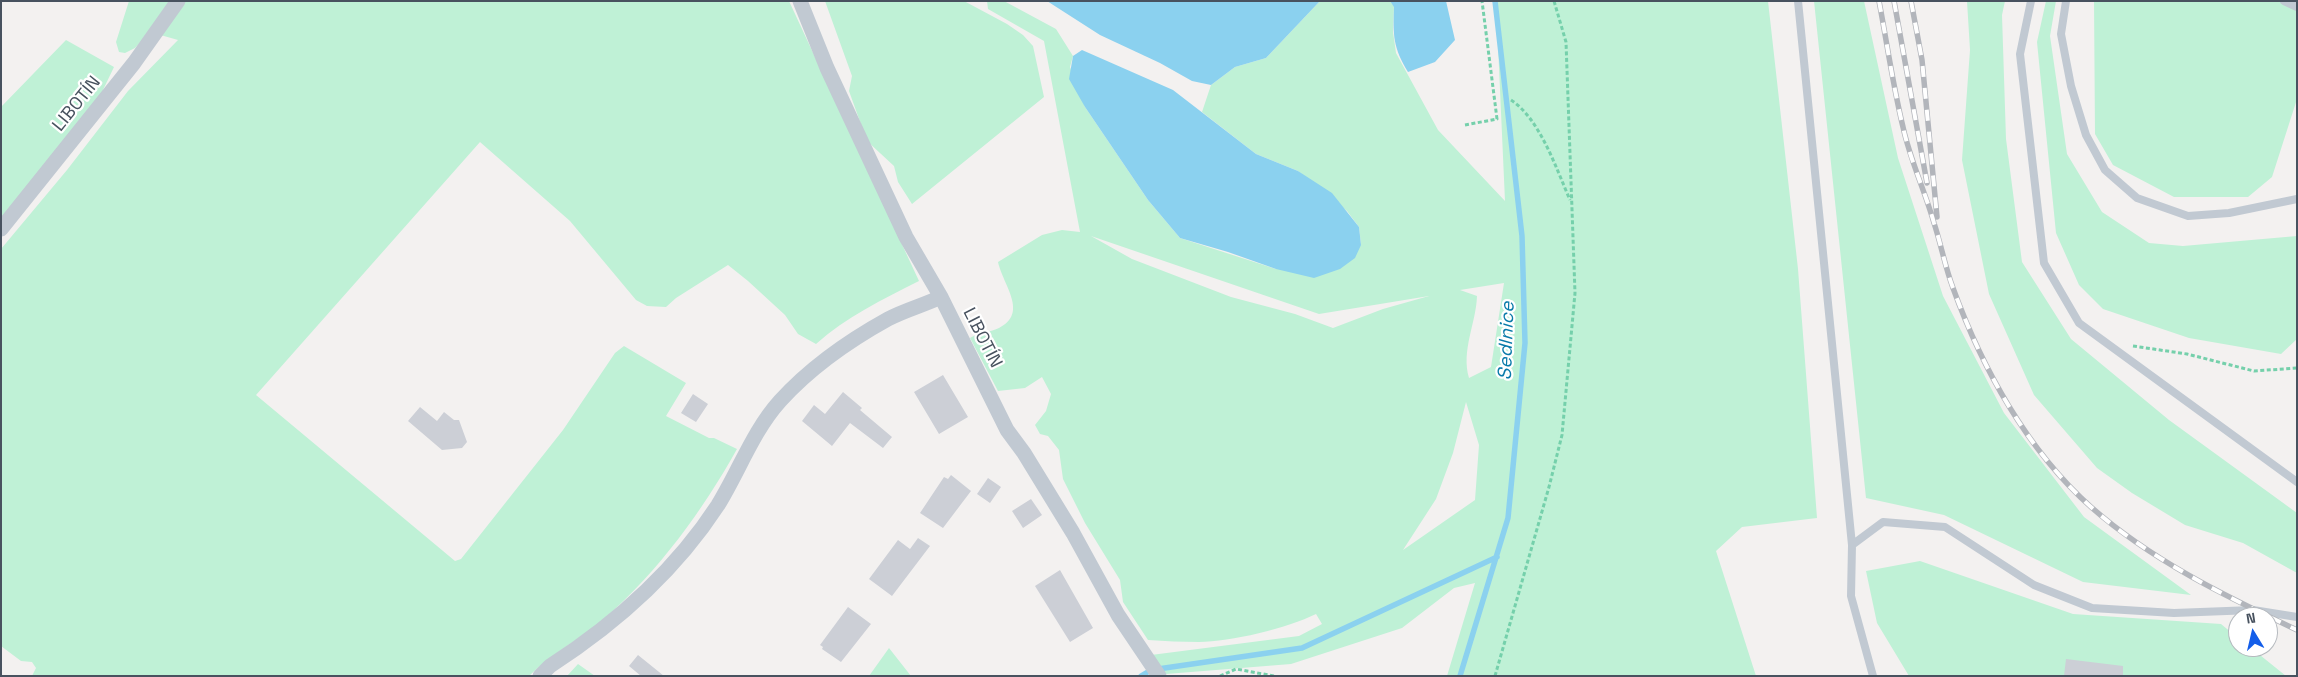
<!DOCTYPE html>
<html>
<head>
<meta charset="utf-8">
<style>
  body { margin:0 }
  #map { position:relative; width:2298px; height:677px; overflow:hidden; background:#f3f1f0; font-family:"Space Grotesk",sans-serif }
  canvas { display:block }
  .frame { position:absolute; inset:0; border:2px solid #48525f; pointer-events:none }
  .north { position:absolute; left:2228px; top:607px; width:50px; height:50px; box-sizing:border-box; background:#fff; border:1px solid #b6babf; border-radius:50%; rotate:351deg; font-size:14px; font-weight:700; line-height:20px; text-align:center; color:#48525f }
  .north::after { content:''; display:block; margin:auto; width:18px; height:22px; background:#145ee9; clip-path:polygon(50% 0,100% 100%,50% 72%,0 100%) }
</style>
</head>
<body>
<div id="map">
<canvas width="2298" height="677"></canvas>
<div class="frame"></div>
<div class="north">N</div>
</div>
<script>
const context = document.querySelector('canvas').getContext('2d');
context.lineJoin = 'round';
function paint(path, color) {
  context.fillStyle = color;
  context.fill(path, 'evenodd');
}
function stroke(path, color, width, dash) {
  context.strokeStyle = color;
  context.lineWidth = width;
  context.lineCap = dash ? 'butt' : 'round';
  context.setLineDash(dash || []);
  context.stroke(path);
}
function label(font, color, halo, rows, align = 'center') {
  context.font = font + ' "Space Grotesk",sans-serif';
  context.lineWidth = 4.5;
  context.setLineDash([]);
  context.textBaseline = 'middle';
  context.strokeStyle = halo;
  context.fillStyle = color;
  for (const [text, x, y, turn = 0] of rows) {
    context.save();
    context.translate(x, y);
    context.rotate((+turn || 0) * Math.PI / 180);
    context.textAlign = isNaN(turn) ? turn : align;
    if (halo) context.strokeText(text, 0, 0);
    context.fillText(text, 0, 0);
    context.restore();
  }
}
paint(new Path2D(`
  M129,1H789L919,281C883,299 846,317 816,344L798,334L785,315L748,281L728,265L676,298L666,307L647,306L636,300L570,221L480,142L256,395L455,561L461,559L563,430L615,353L624,346L686,383L666,416L709,438H714L737,449C703,510 658,572 605,618C581,639 552,653 529,676H32L36,668L32,662L21,661L1,646V249L67,170L128,91L178,40L150,32L135,48L125,53L119,52L116,42Z
  M825,1H964L1007,24L1023,35L1033,46L1044,97L912,204L898,182L894,166L867,141L849,91L852,76Z
  M987,1H1004L1056,29L1073,56L1070,67L1085,107L1148,200L1180,238L1276,269L1361,245L1359,227L1347,211L1298,171L1256,154L1202,112L1211,85L1235,67L1266,58L1320,1H1390L1394,6L1393,32L1396,53L1438,130L1505,201L1496,1H1768L1798,269L1817,518L1742,527L1716,551L1756,676H1447L1475,583L1454,588L1402,628L1291,664L1166,674L1151,655L1299,636L1322,624L1316,614C1288,628 1230,642 1199,642C1182,642 1165,641 1148,640L1123,602L1120,580L1085,523L1063,479L1059,450L1048,436L1040,434L1035,425L1046,411L1051,394L1042,377L1025,388L998,391L970,338C980,332 989,333 999,328C1029,313 1003,285 998,262L1042,235L1062,230L1080,232L1044,41L988,9ZM1091,236L1319,314L1429,296L1383,309L1333,328L1295,314L1231,297L1132,259ZM1504,283L1491,367L1469,378C1461,350 1476,324 1477,296L1460,290ZM1466,402L1479,445L1475,500L1403,550L1436,499L1453,453Z
  M1814,1H1864L1898,158L1943,296L2004,413L2084,517L2191,595L2083,582L1944,515L1866,498Z
  M1967,1H2005L2002,15L2006,139L2022,262L2071,339L2169,420L2297,513V573L2243,543L2185,525L2132,493L2097,468L2034,395L1989,294L1962,160L1970,50Z
  M2046,1H2056L2050,36L2067,154L2102,212L2149,243L2183,246L2297,236V339L2281,354L2189,338L2103,309L2079,285L2056,233L2037,42Z
  M2094,1H2297V99L2272,177L2248,197H2174L2113,165L2095,134Z
  M66,40L114,67L102,92L1,219V107Z
  M1920,561L2073,614L2221,624L2238,638V647H2250L2286,676H1909L1877,623L1866,571Z
  M889,648L911,676H869Z
  M578,664L595,676H567Z`), '#bff1d6');
paint(new Path2D(`
  M1047,1H1320L1266,58L1235,67L1211,85L1192,81L1160,63L1100,35Z
  M1390,1H1446L1455,40L1435,62L1408,72C1393,47 1393,36 1394,7Z
  M1082,50L1173,90L1256,154L1298,171L1332,193L1359,227L1361,245L1355,258L1340,269L1314,278L1276,269L1228,252L1180,238L1148,200L1085,107L1069,79L1073,56Z`), '#8bd1ef');
stroke(new Path2D(`
  M1141,676L1151,670L1302,648L1497,557
  M1460,676L1508,518L1525,343L1522,236L1495,1`), '#8bd1ef', 5.5);
paint(new Path2D(`
  M943,375L968,417L939,434L914,392Z
  M843,392L862,408L860,410L892,437L883,448L850,423L832,446L802,421L814,405L825,414Z
  M693,394L708,404L696,422L681,413Z
  M420,407L437,421L444,412L454,420H459L467,442L462,448L442,450L408,421Z
  M951,475L971,491L943,528L920,513L944,477L948,479Z
  M988,478L1001,487L990,503L977,494Z
  M1031,499L1042,515L1023,528L1012,511Z
  M918,538L930,546L892,596L869,579L898,540L910,549Z
  M1060,570L1093,628L1070,642L1035,586Z
  M848,607L871,624L841,662L822,649L823,647L820,645Z
  M638,655L664,676H641L629,666Z
  M2066,659L2123,666V676H2064Z`), '#cccfd6');
stroke(new Path2D(`
  M1511,100C1540,119 1556,168 1570,200
  M1465,125L1497,119L1482,1
  M2133,346L2187,354L2254,371L2297,368
  M1220,676L1236,669L1274,676
  M1495,676L1549,487L1562,435L1575,293L1566,42L1554,1`), '#75d0ab', 3, [4, 2.5]);
stroke(new Path2D(`
  M1798,1L1852,545
  M2031,1L2020,54L2044,263L2079,323L2297,482
  M2066,1L2061,34L2071,86L2086,135L2105,170L2137,198L2188,216L2229,213L2297,199
  M2284,1L2297,7
  M1873,676L1851,596L1852,545L1883,522L1945,527L2034,585L2092,608L2174,613L2253,610L2297,617`), '#c1c9d2', 8);
stroke(new Path2D(`
  M800,1L827,68L906,237L941,297L1007,430L1024,453L1073,533L1118,615L1159,676
  M1,229L134,63L178,1
  M540,676L550,666C615,624 675,571 718,505C739,471 753,431 780,401C810,368 850,340 888,319C905,310 924,305 941,297`), '#c1c9d2', 15);
const rail = new Path2D(`
  M1879,1C1887,43 1893,86 1903,127C1910,160 1925,191 1934,223C1941,244 1945,267 1953,288C1982,368 2027,450 2091,507C2151,560 2225,596 2297,630
  M1894,1L1927,183
  M1911,1L1922,60L1937,217`);
stroke(rail, '#b2b5bb', 5.5);
stroke(rail, '#fff', 4, [11]);
label('18px', '#48525f', '#fff', [
  ["LIBOTÍN",77,104,-51],
  ["LIBOTÍN",982,338,63]
]);
label('italic 19px', '#097aa9', '#fff', [
  ["Sedlnice",1507,341,-88]
]);
</script>
</body>
</html>
